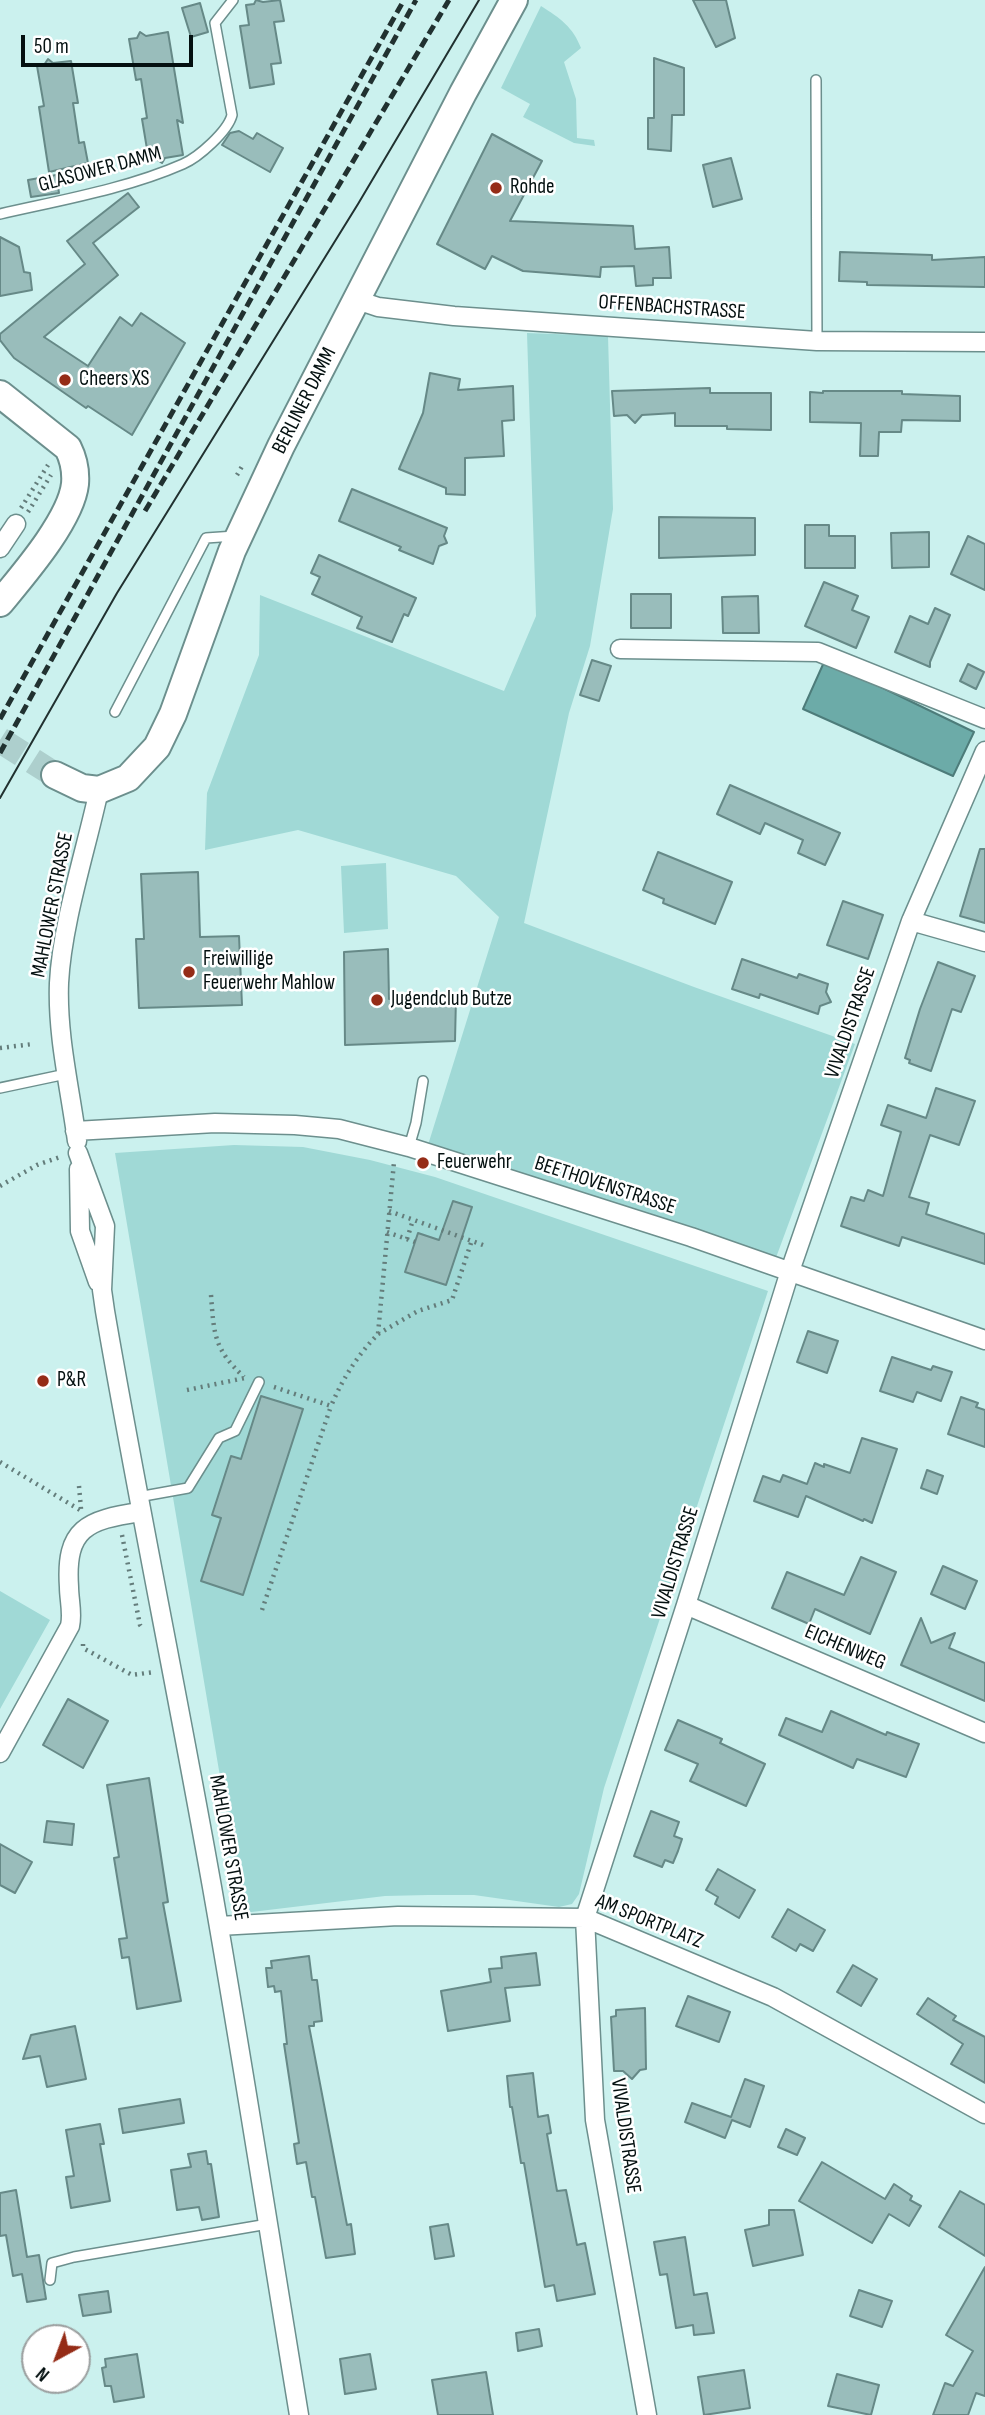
<!DOCTYPE html>
<html>
<head>
<meta charset="utf-8">
<style>
  body { margin:0 }
  #map { position:relative; width:985px; height:2415px; overflow:hidden; background:#cbf1ee; font-family:"Sofia Sans Condensed",sans-serif }
  canvas { display:block }
  .north { position:absolute; left:21px; top:2324px; width:70px; height:70px; box-sizing:border-box; background:#fff; border:2px solid #9b9f9f; border-radius:50%; rotate:221deg; font-size:19px; font-weight:700; line-height:28px; text-align:center; color:#041010 }
  .north::after { content:''; display:block; margin:auto; width:24px; height:32px; background:#952c17; clip-path:polygon(50% 0,100% 100%,50% 72%,0 100%) }
  .scale { position:absolute; left:21px; top:35px; width:172px; height:32px; box-sizing:border-box; border:4px solid #041010; border-top:0; padding-left:9px; font-size:21px; line-height:24px; white-space:nowrap; color:#041010; -webkit-text-stroke:5px #fff; paint-order:stroke }
</style>
</head>
<body>
<div id="map">
<canvas width="985" height="2415"></canvas>
<div class="north">N</div>
<div class="scale">50 m</div>
</div>
<script>
const context = document.querySelector('canvas').getContext('2d');
context.lineJoin = 'round';
function paint(path, color) {
  context.fillStyle = color;
  context.fill(path, 'evenodd');
}
function stroke(path, color, width, dash) {
  context.strokeStyle = color;
  context.lineWidth = width;
  context.lineCap = dash ? 'butt' : 'round';
  context.setLineDash(dash || []);
  context.stroke(path);
}
function label(font, color, halo, rows, align = 'center') {
  context.font = font + ' "Sofia Sans Condensed",sans-serif';
  context.lineWidth = 5;
  context.setLineDash([]);
  context.textBaseline = 'middle';
  context.strokeStyle = halo;
  context.fillStyle = color;
  for (const [text, x, y, turn = 0] of rows) {
    context.save();
    context.translate(x, y);
    context.rotate((+turn || 0) * Math.PI / 180);
    context.textAlign = isNaN(turn) ? turn : align;
    if (halo) context.strokeText(text, 0, 0);
    context.fillText(text, 0, 0);
    context.restore();
  }
}
paint(new Path2D(`
  M541,6C560,18 573,27 581,48L564,62L576,99L577,138L594,140L595,146L574,143L523,117L530,104L501,88Z
  M527,333L608,336L613,509L590,646L569,713L524,923L694,987L855,1044L774,1263L428,1145L499,917L456,876L298,830L205,850L207,793L259,655L260,595L504,691L536,616Z
  M386,863L388,929L344,933L341,866Z
  M234,1145L303,1147L370,1160L435,1177L768,1291L604,1788L579,1894L572,1904L559,1907L474,1895H428L385,1896L243,1913L115,1153Z
  M0,1591L50,1620L0,1709Z`), '#a0d9d6');
const water = new Path2D(`
  M825,660L974,732L953,776L803,709Z`);
paint(water, '#6caba8');
stroke(water, '#4d7c7a', 2);
const building = new Path2D(`
  M256,0L263,2L280,0L284,21L274,22L281,63L271,64L274,84L250,88L240,26L249,25L246,5L254,4Z
  M693,0H726L735,38L716,47Z
  M200,3L208,32L191,37L182,8Z
  M140,32L146,36L168,32L183,123L177,120L183,155L165,158L162,163L156,159L149,161L142,119L147,118L141,79L136,80L129,39L137,38Z
  M654,58L684,68V115H672L671,151L648,149V118H654Z
  M48,59L53,63L71,61L78,103H73L79,143L84,142L88,163L49,172L39,107L44,106L37,66L44,65Z
  M239,131L253,139L257,133L283,148L270,172L222,145L230,133Z
  M492,134L542,161L510,221L633,226L635,249L669,247L671,278H653V285L636,286L634,266L601,267L600,277L523,271L492,256L485,269L437,244Z
  M731,158L742,199L713,207L703,165Z
  M56,175L59,193L31,197L28,180Z
  M128,193L139,207L93,243L118,275L44,337L88,366L120,317L132,326L141,313L185,343L132,435L88,406L86,408L14,358L0,340V334L85,264L67,241Z
  M0,237L19,247L24,272L30,273L32,290L0,296Z
  M840,252L932,255V260L985,257V287L867,285V282L839,281Z
  M430,373L460,379L458,390L513,386L514,420L502,421L504,456L465,458V495L446,494V488L399,469L423,413Z
  M710,388V393H771V430L727,429V426H675V413L642,415L635,423L627,415L614,416L612,391Z
  M823,391H902V394L960,396V421L902,420L901,432H879L878,456H860L861,423L810,422V392L823,393Z
  M352,489L447,528L444,536L447,543L439,546L433,564L399,550L401,547L339,521Z
  M659,517L755,518V555L659,558Z
  M805,525H829V536H855V568H805Z
  M929,532V567L892,568L891,533Z
  M968,536L985,544V590L951,574Z
  M319,555L416,598L408,616L404,614L392,642L357,628L362,617L312,594L320,577L311,573Z
  M824,582L858,596L852,610L869,617L856,648L805,626Z
  M631,594H671V628H631Z
  M758,596L759,633H723L722,597Z
  M935,608L950,615L930,662V667L895,652L910,616L928,624Z
  M592,660L611,666L599,701L580,695Z
  M968,664L984,672L976,689L960,681Z
  M730,785L840,833L825,865L798,853L803,840L765,823L760,834L717,814Z
  M980,849H985V923L960,916Z
  M658,852L732,882L715,924L663,903L664,899L643,890Z
  M198,872L200,937L239,936L242,1005L139,1008L136,939H144L141,874Z
  M843,901L883,915L868,959L827,945Z
  M388,949L389,999L456,997L455,1041L345,1045L344,952Z
  M742,959L797,978L799,974L828,984L826,992L831,1002L820,1006L818,1014L760,994L759,998L732,989Z
  M938,962L975,976L961,1012L952,1009L931,1071L909,1063L910,1060L905,1058L920,1009Z
  M936,1088L975,1101L959,1145L930,1135L909,1197L929,1203L926,1214L985,1234V1264L902,1237L899,1246L841,1226L851,1197L864,1201L868,1190L883,1196L901,1132L881,1125L888,1105L926,1118Z
  M453,1201L472,1207L446,1285L405,1272L418,1233L439,1240Z
  M808,1331L838,1341L827,1373L797,1362Z
  M892,1357L931,1370L933,1366L952,1372L941,1401L917,1392L913,1402L880,1391Z
  M261,1396L303,1409L243,1595L201,1581L221,1518L212,1515L231,1456L241,1459Z
  M961,1397L978,1403L976,1407L985,1410V1447L948,1434Z
  M862,1438L897,1449L872,1523L864,1519L863,1521L806,1496L798,1517L754,1501L763,1476L780,1482L783,1475L807,1484L815,1463L824,1467V1464L850,1473Z
  M927,1470L943,1476L937,1494L921,1488Z
  M861,1557L896,1572L870,1634L815,1609L809,1624L772,1608L787,1572L844,1595Z
  M943,1566L977,1581L965,1609L931,1594Z
  M921,1618L931,1643L955,1633L949,1648L985,1663V1701L901,1665Z
  M68,1699L108,1721L83,1768L43,1745Z
  M831,1711L886,1735L887,1732L919,1744L906,1777L857,1759L853,1768L779,1735L786,1718L822,1732Z
  M678,1720L722,1739L720,1743L765,1764L746,1806L690,1781L698,1764L665,1750Z
  M149,1778L168,1902L163,1903L181,2001L137,2009L129,1957L122,1958L119,1939L127,1938L114,1858L119,1857L107,1785Z
  M651,1811L679,1822L674,1836L682,1839L678,1851L673,1863L665,1860L662,1867L634,1856Z
  M47,1821L74,1824L72,1845L44,1842Z
  M0,1844L32,1862L15,1893L0,1885Z
  M718,1869L755,1890L739,1918L715,1904L718,1897L706,1890Z
  M788,1909L825,1930L813,1951L800,1944L796,1951L772,1937Z
  M536,1953L540,1985L505,1988L510,2021L448,2031L441,1991L491,1982L489,1969L502,1968L501,1957Z
  M309,1956L312,1980H317L322,2021L314,2022V2026H309L347,2225L351,2224L355,2254L326,2258L315,2197H312L306,2162L297,2164L294,2144L299,2143L284,2044H287L281,1991L275,1992L274,1986L268,1987L266,1968H272L271,1961Z
  M853,1965L877,1979L861,2006L837,1992Z
  M688,1996L730,2012L719,2042L676,2026Z
  M928,1998L956,2016L953,2020L985,2037V2083L951,2064L963,2044L917,2014Z
  M645,2008L646,2069L640,2070L632,2079L623,2071H614L611,2017L616,2016V2010Z
  M75,2026L86,2079L47,2087L40,2056L23,2059L31,2035Z
  M533,2073L538,2117L548,2115L551,2133L547,2134L557,2191L566,2190L577,2245L585,2243L595,2294L557,2301L554,2285L545,2287L524,2163H521L512,2107H510L507,2076Z
  M745,2079L764,2086L750,2127L732,2120L725,2138L685,2122L692,2103L731,2117Z
  M180,2099L184,2123L123,2133L119,2109Z
  M100,2124L104,2144H100L110,2201L71,2208L66,2177L74,2176L66,2130Z
  M786,2129L805,2138L797,2155L778,2147Z
  M206,2151L208,2164H211L219,2217L202,2220L199,2207L177,2210L171,2170L191,2167L188,2154Z
  M822,2162L885,2199L894,2184L912,2196L910,2200L921,2206L909,2226L889,2214L872,2243L799,2201Z
  M16,2190L27,2257L39,2255L46,2299L27,2302L22,2274L13,2276L6,2235L0,2236V2193Z
  M960,2191L985,2205V2256L939,2227Z
  M769,2210H794L803,2255L753,2266L745,2230L769,2225Z
  M448,2224L454,2256L435,2259L430,2227Z
  M685,2237L694,2295L707,2293L714,2333L694,2335L693,2325L676,2328L667,2274L660,2275L654,2242Z
  M985,2267V2396L976,2393L968,2415H933L945,2383L953,2386L973,2351L946,2335Z
  M859,2290L892,2301L882,2327L850,2316Z
  M108,2291L111,2312L83,2316L79,2295Z
  M539,2329L542,2346L518,2351L516,2333Z
  M137,2354L144,2397L114,2402L111,2386H105L102,2368L106,2367L105,2359Z
  M370,2354L376,2389L345,2394L340,2359Z
  M744,2370L750,2408L704,2415L698,2377Z
  M486,2372L493,2415H438L432,2380Z
  M837,2374L879,2385L871,2415L828,2406Z`);
paint(building, '#99bdbb');
stroke(building, '#668987', 2);
stroke(new Path2D(`
  M0,740L55,775`), '#adcfcd', 26, [26, 13]);
const service = new Path2D(`
  M816,80L817,341
  M0,214C61,200 126,189 183,164C199,157 228,131 232,115L215,23L233,0
  M115,712L206,538L235,536
  M0,1088L66,1074
  M409,1147L416,1123L423,1081
  M138,1497L188,1488L219,1438L235,1431L259,1382
  M50,2280L52,2263L74,2257L268,2224`);
const minor = new Path2D(`
  M357,300L378,307L454,316L817,341L985,342
  M0,548L16,524
  M620,649L818,652L985,719
  M911,921L985,942
  M75,1131L215,1123L295,1125L339,1129L409,1147L691,1237L985,1340
  M77,1141C70,1088 57,1036 59,983C62,923 86,850 99,790
  M78,1153L105,1226L102,1290L105,1311C138,1503 178,1695 212,1887C243,2063 270,2239 299,2415
  M79,1169L80,1231L98,1282
  M686,1605L985,1733
  M0,1753L70,1626C73,1613 69,1600 69,1587C65,1528 87,1520 140,1512
  M219,1926L398,1916L585,1918L773,1997L985,2114
  M647,2415L595,2120L585,1918L686,1605L790,1271L911,921L985,751`);
const secondary = new Path2D(`
  M0,394L68,448C73,458 76,472 75,484C71,520 23,575 0,603
  M55,775L82,788L99,790L128,778L157,747L173,714L232,551L281,446L463,93L514,0`);
stroke(service, '#6c8f8d', 12);
stroke(minor, '#6c8f8d', 21);
stroke(secondary, '#6c8f8d', 30);
stroke(new Path2D(`
  M237,475L244,463
  M21,508L48,465
  M28,512L51,475
  M0,1048L33,1044
  M0,1186L37,1165L60,1157
  M389,1211L483,1245
  M387,1232L415,1242
  M407,1239L413,1220
  M211,1295C214,1335 214,1349 244,1377
  M378,1334L418,1311L452,1300L472,1240
  M274,1387L331,1406C343,1378 357,1356 378,1334L394,1162
  M187,1390L245,1378
  M0,1462L80,1510
  M79,1486L81,1509
  M122,1535L140,1625L143,1629
  M262,1610L331,1406
  M83,1644V1648L132,1675L154,1672`), '#647d7b', 4.5, [2, 5]);
stroke(service, '#fff', 9);
stroke(minor, '#fff', 18);
stroke(secondary, '#fff', 26);
stroke(new Path2D(`
  M0,798L117,593L358,204L479,0`), '#213130', 2);
stroke(new Path2D(`
  M145,511L449,0
  M0,719L404,0
  M0,753L416,0`), '#213130', 5, [10, 5]);
for (const [x, y, r, color] of [
  [496,188,7,"#952c17"],
  [65,380,7,"#952c17"],
  [189,972,7,"#952c17"],
  [377,1000,7,"#952c17"],
  [423,1163,7,"#952c17"],
  [43,1381,7,"#952c17"]
]) {
  const dot = new Path2D();
  dot.arc(x, y, r, 0, 2 * Math.PI);
  context.fillStyle = color;
  context.fill(dot);
  stroke(dot, '#fff', 2.5);
}
label('21px', '#041010', '#fff', [
  ["GLASOWER DAMM",100,170,-15],
  ["OFFENBACHSTRASSE",672,308,4],
  ["BERLINER DAMM",305,401,-63],
  ["MAHLOWER STRASSE",53,905,-79],
  ["VIVALDISTRASSE",851,1023,-71],
  ["BEETHOVENSTRASSE",605,1186,18],
  ["VIVALDISTRASSE",676,1563,-73],
  ["EICHENWEG",845,1648,23],
  ["MAHLOWER STRASSE",228,1848,80],
  ["AM SPORTPLATZ",649,1922,22],
  ["VIVALDISTRASSE",625,2136,82]
]);
label('21px', '#041010', '#fff', [
  ["Rohde",510,188],
  ["Cheers XS",79,380],
  ["Freiwillige",203,960],
  ["Feuerwehr Mahlow",203,984],
  ["Jugendclub Butze",391,1000],
  ["Feuerwehr",437,1163],
  ["P&R",57,1381]
], 'left');
</script>
</body>
</html>
